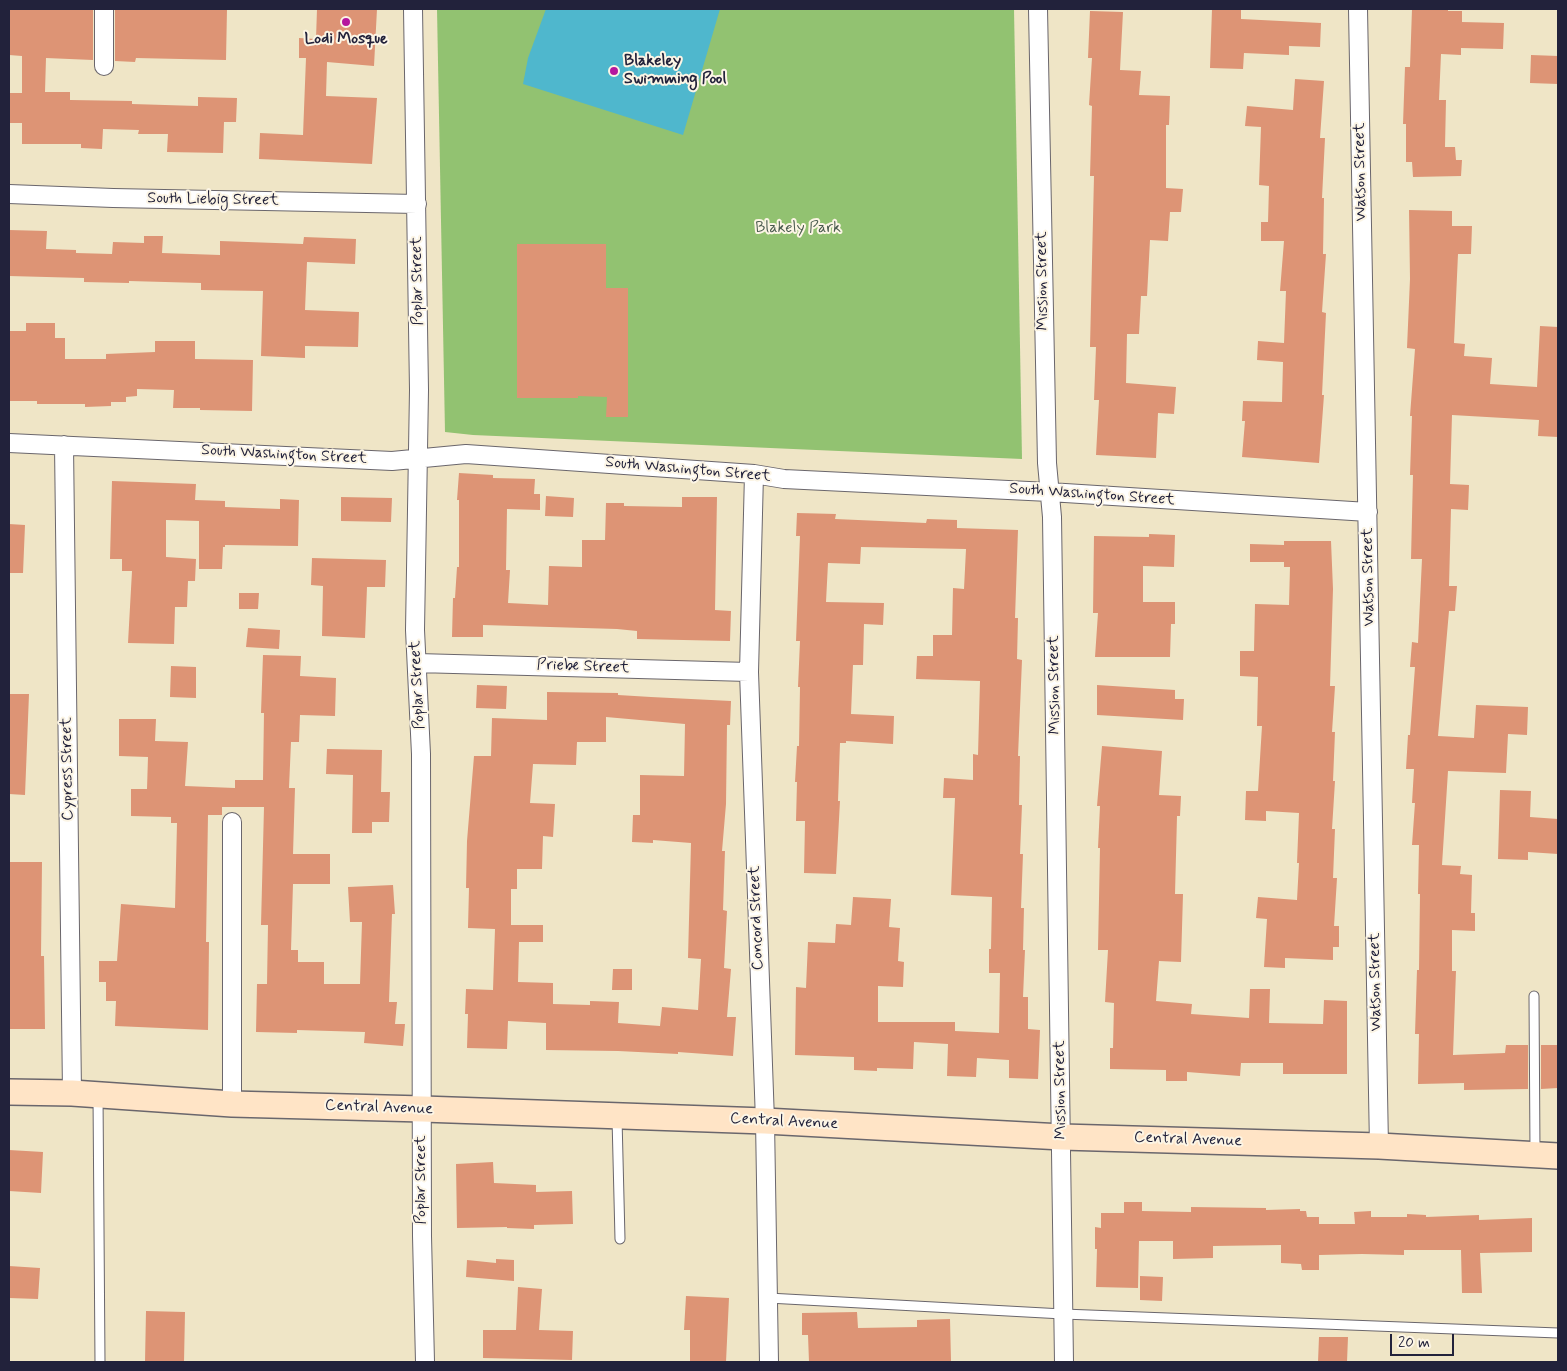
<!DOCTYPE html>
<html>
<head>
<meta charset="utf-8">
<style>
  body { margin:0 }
  #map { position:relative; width:1567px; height:1371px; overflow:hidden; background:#efe5c6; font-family:Mynerve,sans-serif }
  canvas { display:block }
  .frame { position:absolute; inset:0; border:10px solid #22223b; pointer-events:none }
  .scale { position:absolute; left:1390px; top:1334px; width:64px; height:22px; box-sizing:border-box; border:2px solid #22223b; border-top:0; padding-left:6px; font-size:15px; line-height:18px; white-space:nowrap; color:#22223b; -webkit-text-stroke:4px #fcf5e5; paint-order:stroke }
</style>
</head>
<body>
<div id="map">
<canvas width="1567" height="1371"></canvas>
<div class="frame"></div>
<div class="scale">20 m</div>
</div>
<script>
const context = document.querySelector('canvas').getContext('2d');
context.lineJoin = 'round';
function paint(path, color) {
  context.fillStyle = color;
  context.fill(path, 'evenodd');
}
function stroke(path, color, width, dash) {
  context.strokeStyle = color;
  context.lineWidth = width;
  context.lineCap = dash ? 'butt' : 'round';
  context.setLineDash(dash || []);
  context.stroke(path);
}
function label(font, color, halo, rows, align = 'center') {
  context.font = font + ' Mynerve,sans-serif';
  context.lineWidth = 4;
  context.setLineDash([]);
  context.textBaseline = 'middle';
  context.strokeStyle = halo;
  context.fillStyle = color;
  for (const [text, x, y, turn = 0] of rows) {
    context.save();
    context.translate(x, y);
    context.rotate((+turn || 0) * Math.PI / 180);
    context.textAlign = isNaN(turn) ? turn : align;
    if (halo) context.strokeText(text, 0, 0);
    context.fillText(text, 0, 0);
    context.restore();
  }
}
paint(new Path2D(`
  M437,9H1014L1022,459L473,435L445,432Z`), '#92c271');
paint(new Path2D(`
  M546,9H720L683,135L523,84L528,58Z`), '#4fb7cd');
paint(new Path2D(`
  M9,9H93V60L46,58L45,92H70V100L132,101V104L198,106V97L237,98L236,122H224L223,153L167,152L168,134H138L139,130L103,129L102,149L81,148V144H22V123H9V93H22V56L9,55Z
  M115,9H227L226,60L136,58L135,62L115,61Z
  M317,9H377L374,66L327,62L326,96L377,98L372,164L259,159L260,133L303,135L306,58H299V38L316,39Z
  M1212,9H1241V19L1321,23L1320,47L1289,46V55L1244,53L1243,69L1210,68Z
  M1412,9H1448V11H1462V22L1504,23L1503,49L1461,48V55L1441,54L1439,100H1446L1445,147H1455L1456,160H1462L1461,176L1413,177L1412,162H1406V124H1403L1405,67H1410Z
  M1090,11L1123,12L1120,70L1141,71L1139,95L1170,96L1169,125H1166V188L1183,189L1181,212H1170L1168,241L1150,240L1147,296H1141L1139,334H1127L1126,383L1176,387L1174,414L1158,413L1156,458L1096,455L1099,400H1094L1096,347H1090L1094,176H1090L1092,106L1089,105L1092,58H1088Z
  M1531,55L1558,56V84L1530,83Z
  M1295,79L1324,81L1320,138H1325L1322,198H1324L1323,254H1326L1322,312L1326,313L1322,395H1324L1319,463L1242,457L1245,421H1242L1243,401L1282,402L1283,362L1257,360L1258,341L1284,343L1286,291H1280L1284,241H1261V222H1268L1269,186L1259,185L1261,127L1245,126L1247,106L1293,110Z
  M1409,210L1452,211V226H1472L1471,254H1458L1454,343L1465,344L1464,356L1492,358L1490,384L1537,387L1540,326L1558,327V437L1538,436L1539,420L1452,415L1450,484L1469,485L1468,510L1451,509L1449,586H1457L1455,611H1449L1438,736L1474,738L1476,705L1528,707L1527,735L1508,734L1506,773L1448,771L1442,865L1461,866L1460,874L1472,875L1471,913H1475V931L1452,930V971H1456L1453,1055L1505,1053L1506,1045H1528V1089L1464,1090V1083L1418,1084L1419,1034H1415L1417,970H1419L1420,894H1418L1419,845H1412L1415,803H1412L1414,769H1406L1408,735H1410L1415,667H1410L1412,642L1418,643L1422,559H1411L1413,475H1410L1412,416H1410L1415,349L1407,348L1410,279Z
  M9,230L47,231L46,249L76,250V253L112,254L113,242L144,243V236H163L162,253L220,255V241L303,244L304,237L356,239L355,264L307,262L305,310L359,312L358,347L305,346V358L261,356L263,291L201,290V283L129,281V283L84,282V278L9,276Z
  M517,244H606V288H628V417H606L607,397L578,396V398H517Z
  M26,323H55V338H65V359H106V354L155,352V341H195V359L253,360L252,411L200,410V408H173L174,390L137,389V396L126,397V402H111V406L85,407V404H37V401H9V331H26Z
  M459,473L493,475V478L535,479L534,494H540V510L507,509L506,570H510L508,603L548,605L549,566L582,567V540H605L606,503H624V506L682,507V497H717L715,610L731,611L730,641L637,639V631L617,629L483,625V637H452L453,598H455L457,567H459V500H457Z
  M112,481L196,484L195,500L225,501V507L280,509V499L299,500L298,546L225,545V547H223L222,569H199V521L166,520V557L196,559L195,581H188L187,607H175L174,644L128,643L132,571H122V559H110Z
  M546,496L574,498L573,517L545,516Z
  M341,497L392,498L391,522L341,521Z
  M797,513L836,514L835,519L926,523L927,519L957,520V528L1018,530L1015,618H1018L1017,659L1022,660L1018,756H1020L1019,805H1022L1020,854H1023L1021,908H1024L1023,950H1025L1023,997H1028V1029L1040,1030L1038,1079L1009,1078V1060L977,1058L976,1077L947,1076L948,1044L914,1042L913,1069L877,1068V1071L854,1070V1057L795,1055L796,987L806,988L808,942L835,943L836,924L851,925L853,897L891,899L889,927L900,928L898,961L904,962L903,987L878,986V1022H955V1031L999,1033L1000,973H989V949H991L992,897L951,895L955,798H943L944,778L973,780V754L978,755L980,681L916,679L917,656H933V635H952L953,588L964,589L966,549L861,547L860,564L828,563L826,602L884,603L883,625L864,624L863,665H853L851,714L894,716L893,744L846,741V743H840L838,801H840L836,874L804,873L805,821H796L797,782H795L797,746H799L800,687H798L800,641H796L800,536H796Z
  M9,524L25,525L23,573H9Z
  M1149,534L1175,535L1174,567L1143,566V602H1175V624H1171L1170,657H1095L1098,613H1093L1094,536L1149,537Z
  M1284,541H1331L1333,589L1330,686H1335L1332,732H1335L1333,781H1335L1332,829H1335L1333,878H1337L1334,926H1339V947H1333V960L1285,958V968L1264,967L1267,919L1256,918L1258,897L1297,900L1299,863H1297L1299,813L1266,811V821L1245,820L1246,791H1258L1262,726H1257L1258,677L1240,676V651H1254L1255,604L1289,605L1290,567H1284V562H1250V544L1284,545Z
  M312,558L386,560L385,587H367L365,638L322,636L323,586L311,585Z
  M239,593H259L258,609H239Z
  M248,628L280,630L279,649L246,647Z
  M263,655L301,656L300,676L336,678L335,716L300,715L299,742H291L289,788H295L293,854H330V884H293L291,950H298V962H324V984H360L362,922H350L348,887L393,885L395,914H392L389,1002H397L395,1024H405L403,1046L364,1043L365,1032L297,1030V1033L256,1032L257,984H267L268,925H261L264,807H222V815H208L206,942H209L208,1030L115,1026L116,1001H106V982H99V961H117L121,904L175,908L177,823H171V817L131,816V789H147L148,757L119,756V719H156L155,741L188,742L185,786L235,788V780H263L264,713H261Z
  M171,666L196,667V698L170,697Z
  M477,685L507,686L506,709L476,708Z
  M1097,685L1175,690V699H1184L1183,720L1097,715Z
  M547,692L618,693V695L651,697L731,701L730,725H727L726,804L722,851H725L723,910L727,911L724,968L731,969L727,1017H736L733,1056L678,1052V1054L618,1051L546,1050V1023L508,1021L507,1049L467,1048L468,1014H465L466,989L493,990L495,929L468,928L469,888H466L467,841L474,756H491L492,718L547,720ZM606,717L685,724L684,776L640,775V815H633L632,842L653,843V840L691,843L688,958L701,959L698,1010L662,1007L660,1026L618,1023L619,1002L590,1001V1005L553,1004V983L518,982L519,942H543V925H511V889H517V869H542L543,836L553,837L555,804L530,803L533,764L576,765L577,742H606Z
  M9,694H29L25,795L9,794Z
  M1102,746L1162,751L1159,795L1181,796L1180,816H1177L1175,894H1183L1181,962L1159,961L1156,1001L1192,1004L1191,1014L1249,1018L1250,989H1270L1269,1023L1323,1024L1324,1000L1347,1001V1074H1283V1063H1241L1240,1076L1187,1072V1081H1166V1070L1110,1069V1048H1113L1114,1003L1105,1002L1108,950H1098L1100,848H1098L1100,806H1097Z
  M327,749L382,750L381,792H390L389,822H372V833H352L353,775L326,774Z
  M1500,790L1531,791L1530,817L1558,819V854L1528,852V860L1498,859Z
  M9,862H42L41,956H44L45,1029H9Z
  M613,969H632V990H612Z
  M1541,1045H1558V1088L1541,1089Z
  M9,1150L43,1152L41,1193L9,1191Z
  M493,1162L494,1183L536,1185V1192L572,1191L573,1224L534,1225V1229L507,1228V1227L457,1228L456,1164Z
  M1124,1202H1142V1211L1191,1212V1207L1266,1208V1210L1300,1209V1211H1306L1307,1217H1319V1224H1355L1354,1212L1371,1211V1217H1407V1214L1426,1215V1217L1479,1215V1220L1532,1218V1252L1480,1253L1482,1293H1462L1461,1250H1404V1255L1362,1254L1319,1255V1270H1302L1301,1264L1281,1263V1245L1213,1246V1258L1173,1259V1241H1139L1138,1288L1096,1287L1097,1249H1095V1227L1101,1228V1213H1124Z
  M496,1259L514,1260V1281L466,1277L467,1260L496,1263Z
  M9,1266L40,1268L38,1299L9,1298Z
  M1140,1276L1163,1277L1162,1301L1140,1300Z
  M518,1287L542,1289L539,1330L573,1331L572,1360L483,1358V1330H516Z
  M686,1296L729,1298L726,1362H690V1330H684Z
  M146,1311L185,1312L184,1362H145Z
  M857,1312L858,1328L917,1327V1320L950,1319L951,1361L941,1362H809L808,1335H802V1313Z
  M1319,1337H1348L1347,1362H1318Z`), '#dd9475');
const lane = new Path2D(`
  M1534,996L1535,1152
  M98,1095L100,1362
  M617,1118L620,1239
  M768,1298L1063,1314L1558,1333`);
const street = new Path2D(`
  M104,9V66
  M413,9L419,390L415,630L421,754L422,1236L425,1362
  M1038,9L1047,463L1052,517L1064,1362
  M1358,9L1379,1146
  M9,194L113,198L417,204
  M9,443L392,461L466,454L754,474L784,479L1049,492L1368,512
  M64,445L72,1093
  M754,474L749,672L765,1121L769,1362
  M417,663L749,672
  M232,822V1104`);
const secondary = new Path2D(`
  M9,1092L72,1093L232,1104L423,1109L765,1121L1062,1137L1379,1146L1558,1156`);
stroke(lane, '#6a666c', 11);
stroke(street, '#6a666c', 20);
stroke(secondary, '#6a666c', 28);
stroke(lane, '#fff', 9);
stroke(street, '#fff', 18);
stroke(secondary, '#ffe4c6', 25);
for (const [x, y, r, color] of [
  [346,22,5,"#b5179e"],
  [614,71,5,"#b5179e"]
]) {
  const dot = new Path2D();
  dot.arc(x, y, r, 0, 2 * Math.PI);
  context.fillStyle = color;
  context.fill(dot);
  stroke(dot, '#fcf5e5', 2);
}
label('bold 16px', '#22223b', '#fcf5e5', [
  ["Lodi Mosque",346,40],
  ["Blakeley",624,62,"left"],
  ["Swimming Pool",624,80,"left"]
]);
label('16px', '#22223b', '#fcf5e5', [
  ["Watson Street",1361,172,-91],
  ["South Liebig Street",213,200,1],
  ["Poplar Street",418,281,-91],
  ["Mission Street",1043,281,-91],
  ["South Washington Street",284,455,3],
  ["South Washington Street",688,470,5],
  ["South Washington Street",1092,495,4],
  ["Watson Street",1369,577,-91],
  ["Priebe Street",583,667,2],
  ["Poplar Street",418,685,-93],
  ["Mission Street",1055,685,-91],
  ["Cypress Street",68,769,-91],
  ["Concord Street",757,918,-92],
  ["Watson Street",1376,982,-91],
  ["Mission Street",1061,1090,-91],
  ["Central Avenue",379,1108,2],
  ["Central Avenue",784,1122,3],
  ["Central Avenue",1188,1140,2],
  ["Poplar Street",422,1180,-90]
]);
label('16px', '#495a4e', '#fcf5e5', [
  ["Blakely Park",798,229]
]);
</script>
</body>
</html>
